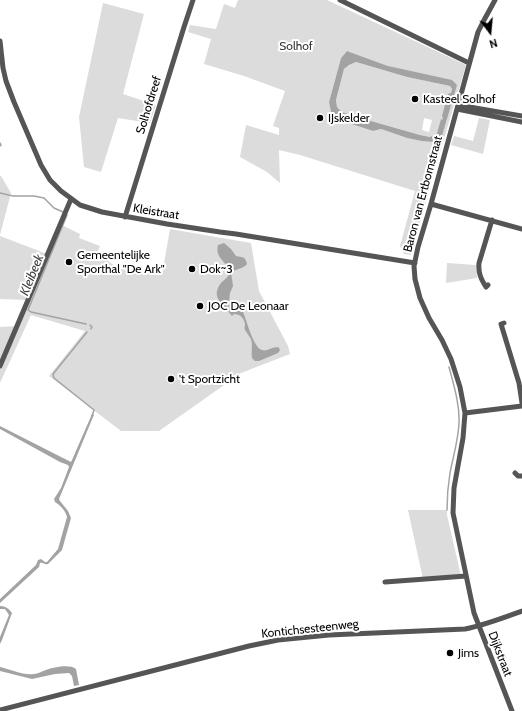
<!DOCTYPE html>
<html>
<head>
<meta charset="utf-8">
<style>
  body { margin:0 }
  #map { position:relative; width:522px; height:711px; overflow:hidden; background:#fff; font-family:Cabin,sans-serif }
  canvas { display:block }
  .north { position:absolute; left:470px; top:12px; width:40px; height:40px; -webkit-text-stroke:3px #fff; paint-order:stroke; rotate:164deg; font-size:11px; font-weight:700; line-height:16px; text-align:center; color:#000 }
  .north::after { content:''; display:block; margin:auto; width:14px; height:18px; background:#000; clip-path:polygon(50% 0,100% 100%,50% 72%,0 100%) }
</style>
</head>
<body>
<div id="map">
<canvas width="522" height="711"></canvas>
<div class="north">N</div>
</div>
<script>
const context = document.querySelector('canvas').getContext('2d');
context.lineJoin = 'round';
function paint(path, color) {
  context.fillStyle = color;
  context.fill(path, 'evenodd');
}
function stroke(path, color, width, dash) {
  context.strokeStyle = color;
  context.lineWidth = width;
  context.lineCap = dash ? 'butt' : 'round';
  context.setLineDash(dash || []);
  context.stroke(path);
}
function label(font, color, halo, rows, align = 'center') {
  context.font = font + ' Cabin,sans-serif';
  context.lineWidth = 4;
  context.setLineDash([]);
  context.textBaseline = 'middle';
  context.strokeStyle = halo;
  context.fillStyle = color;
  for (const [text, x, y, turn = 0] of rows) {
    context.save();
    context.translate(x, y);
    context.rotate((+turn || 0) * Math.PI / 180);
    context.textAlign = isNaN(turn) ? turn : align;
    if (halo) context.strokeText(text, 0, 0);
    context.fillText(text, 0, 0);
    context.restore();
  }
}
paint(new Path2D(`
  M238,0H327L466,65L430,186C425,209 416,231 411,255L404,254L400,246L415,191L300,155L279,150L280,183L267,172L240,157L246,125L279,135V128L273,126L285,91L244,76L204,64L211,39L188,32L190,25L216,29L224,4L235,8ZM347,51L388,66L457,85L434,142L407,138L381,129L373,131L339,120L331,111L329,102L341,58Z
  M103,3L144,14L123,94L156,105L150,123L118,118L101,172L84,167L79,117Z
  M356,62L407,77L450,86L452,89L451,93L443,117V118L442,120H441L437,133L430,137L420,135L357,117L342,112L337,107L336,100L344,69L349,65ZM424,118L432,120L429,132L422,130Z
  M479,118L490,120L483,154L451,145L454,136L473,141Z
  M0,176H1L11,193L0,235Z
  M59,226H64L80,234L79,238L100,246L96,256L108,261L118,268L162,275L170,229L251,243L259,291L288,346L290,354L241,373L159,431H121L49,376L85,331L31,315L0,383V327L16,326L27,300L0,299V236L47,254Z
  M447,263L476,265L477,278L446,283Z
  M408,510H447V515L461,576L423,579Z`), '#dcdcdc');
paint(new Path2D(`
  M347,51L388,66L452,80L457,85L441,139L434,142L422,141L407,138L381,129L373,131L339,120L331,112L329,102L341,58ZM356,62L407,77L450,86L452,89L451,93L448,94L442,116L443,118L442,120L441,119L437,133L430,137L420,135L357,117L342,112L337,107L336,100L344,69L349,65Z
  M224,243L231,249L236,256C242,258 245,255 247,264C243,269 236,269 231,272L233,286L230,293L229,302L231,308L243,312C247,321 253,347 262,350C266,352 272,347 278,347L279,348L280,350L278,353L259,361H255L252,358C251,352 253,346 251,339C249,336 247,333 245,330C244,327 245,327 245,324C244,318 240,314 234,314L232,316C229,313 227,309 224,306C216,299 214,292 221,283C225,279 229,277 230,271C225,260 215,258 218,245Z
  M92,414H93L94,415L93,417L59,499L60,501L68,511L71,518L62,550L48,564C45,565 43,562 40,563L39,567L0,603V599L36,565L38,560L41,559L45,562H47L58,549L67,517C65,510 61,506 55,502L54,499L61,488L69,467L68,465L60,462L0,429V426L63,458L71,462L72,460Z
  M0,606C6,606 9,609 12,613L2,640L0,644V637L9,615L5,609H0Z
  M0,667C9,669 25,676 34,674C38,674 42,671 46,670C54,667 70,664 76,669L79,685L74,686L72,676L69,673L55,674L32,679L0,671Z`), '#a3a3a3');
stroke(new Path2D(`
  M0,143L1,145L0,146
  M0,193L13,196H34L44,198L54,208L63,212
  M67,215L28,310L31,312L86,324
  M90,325L92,327L91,329
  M87,332L53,374L54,378L94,410L92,416
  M447,510C447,497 448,485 450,473C453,457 458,441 459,424C460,405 454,386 449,367`), '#a3a3a3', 1.5);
stroke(new Path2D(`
  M340,0L469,63
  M495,0L483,22L478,32L431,204L418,247L414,266L415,279L420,298L429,318L442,340L451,359L460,387L465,413L463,438L454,488L453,513L474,613L512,711
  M0,41L3,68L6,81L14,102L41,165L50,180L61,191L80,205L102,212L167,224L220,232L236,234L415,263
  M458,105L522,116
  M457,109L522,122
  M431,204L522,229
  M125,217L184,27L193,0
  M488,285L486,287C481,279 478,273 479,263L492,220
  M504,323L501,324L519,383L522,403
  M0,366L71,199
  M465,413L522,406
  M515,473L518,476H522
  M385,582L466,576
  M0,710L249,646L278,640L329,635L465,629C485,625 503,618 522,611`), '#555', 5);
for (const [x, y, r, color] of [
  [415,99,4,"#000"],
  [320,118,4,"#000"],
  [69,262,4,"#000"],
  [192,269,4,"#000"],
  [200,306,4,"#000"],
  [171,379,4,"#000"],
  [450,653,4,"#000"]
]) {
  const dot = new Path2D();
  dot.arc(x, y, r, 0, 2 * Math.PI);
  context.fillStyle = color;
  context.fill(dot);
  stroke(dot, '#fff', 1.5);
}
label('12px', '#333', '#fff', [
  ["Solhof",296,46]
]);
label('12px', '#000', '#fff', [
  ["Kasteel Solhof",423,99],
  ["IJskelder",328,118],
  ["Gemeentelijke",77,255],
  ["Sporthal \"De Ark\"",77,269],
  ["Dok~3",200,269],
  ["JOC De Leonaar",208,306],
  ["'t Sportzicht",179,379],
  ["Jims",458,653]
], 'left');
label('12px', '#000', '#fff', [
  ["Solhofdreef",149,105,-73],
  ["Baron van Ertbornstraat",423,194,-75],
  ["Kleistraat",156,212,9],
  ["Kontichsesteenweg",310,629,-6],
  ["Dijkstraat",500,654,69]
]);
label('italic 13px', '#444', '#fff', [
  ["Kleibeek",32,275,-68]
]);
</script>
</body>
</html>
